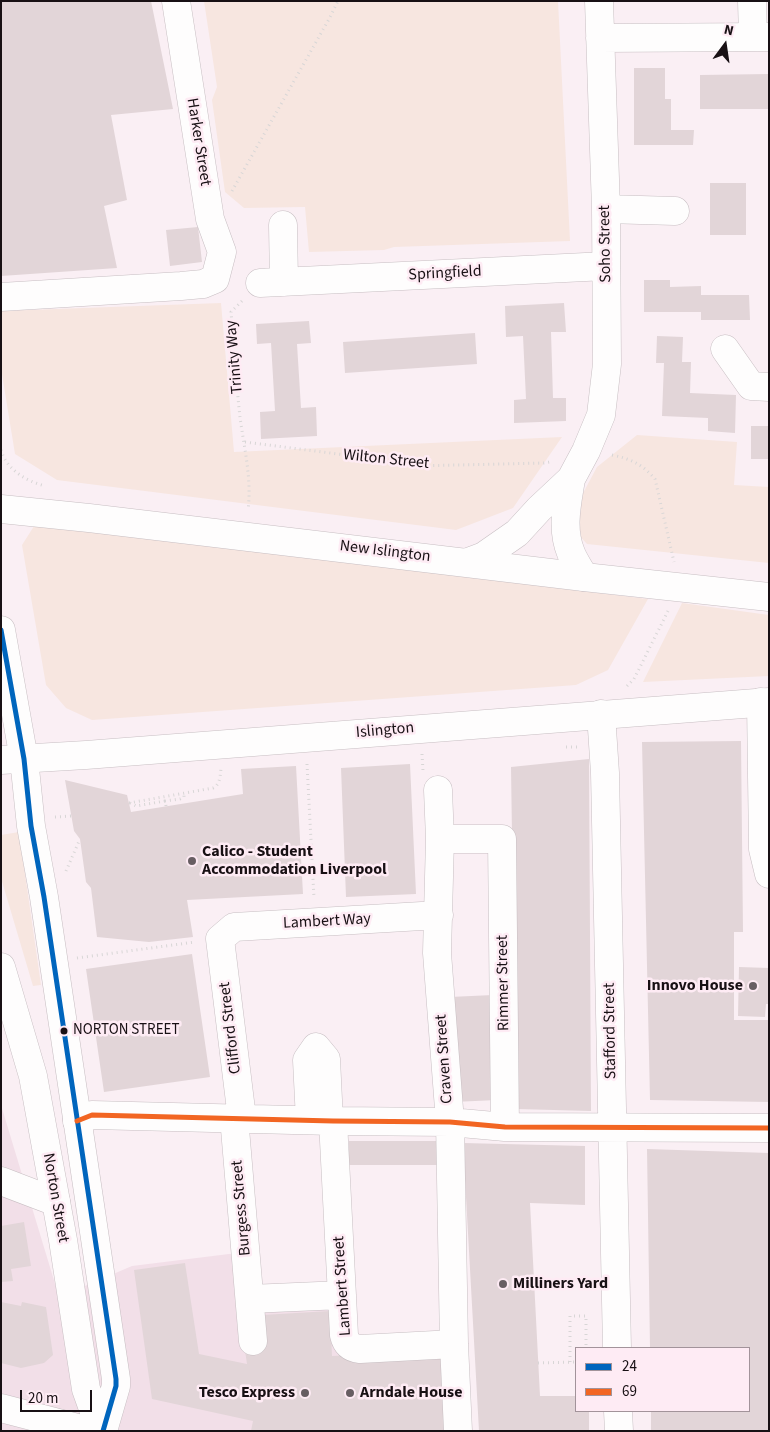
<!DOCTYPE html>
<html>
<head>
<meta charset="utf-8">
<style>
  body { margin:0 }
  #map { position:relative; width:770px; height:1432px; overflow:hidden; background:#faeff4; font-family:"Source Sans 3",sans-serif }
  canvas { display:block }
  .frame { position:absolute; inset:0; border:2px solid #181014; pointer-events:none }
  .legend { position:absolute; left:575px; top:1347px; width:175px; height:65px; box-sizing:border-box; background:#feebf4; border:1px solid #a2939a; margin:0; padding:6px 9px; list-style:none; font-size:15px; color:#181014 }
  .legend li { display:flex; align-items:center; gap:10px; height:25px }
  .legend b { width:25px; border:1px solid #a2939a }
  .north { position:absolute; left:700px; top:20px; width:50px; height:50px; -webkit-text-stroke:4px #feebf4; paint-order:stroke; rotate:14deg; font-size:14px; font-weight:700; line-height:20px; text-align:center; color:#181014 }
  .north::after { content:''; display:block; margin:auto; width:18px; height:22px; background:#181014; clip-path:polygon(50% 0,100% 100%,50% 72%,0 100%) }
  .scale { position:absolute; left:20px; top:1390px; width:72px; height:22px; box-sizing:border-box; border:2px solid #181014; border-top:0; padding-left:6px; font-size:15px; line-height:18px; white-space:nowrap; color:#181014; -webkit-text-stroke:4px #feebf4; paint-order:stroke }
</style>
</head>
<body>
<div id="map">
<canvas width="770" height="1432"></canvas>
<div class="frame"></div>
<ul class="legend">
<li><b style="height:6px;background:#0065bd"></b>24</li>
<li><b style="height:6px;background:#f26522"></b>69</li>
</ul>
<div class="north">N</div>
<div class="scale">20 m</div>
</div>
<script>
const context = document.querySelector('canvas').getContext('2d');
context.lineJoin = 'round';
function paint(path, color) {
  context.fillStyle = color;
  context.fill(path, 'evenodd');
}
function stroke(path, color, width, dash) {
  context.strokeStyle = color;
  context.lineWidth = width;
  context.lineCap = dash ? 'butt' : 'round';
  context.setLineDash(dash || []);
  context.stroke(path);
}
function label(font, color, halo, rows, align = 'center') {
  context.font = font + ' "Source Sans 3",sans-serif';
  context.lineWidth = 5;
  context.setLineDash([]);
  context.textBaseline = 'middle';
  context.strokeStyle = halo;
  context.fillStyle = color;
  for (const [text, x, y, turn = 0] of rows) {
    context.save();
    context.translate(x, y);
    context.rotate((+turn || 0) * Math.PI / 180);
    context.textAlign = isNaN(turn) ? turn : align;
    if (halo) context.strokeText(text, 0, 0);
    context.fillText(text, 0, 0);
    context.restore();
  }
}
paint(new Path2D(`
  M1,1105L59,1297L132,1266L237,1253L246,1308L354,1303L356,1347L459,1431H1Z`), '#f2dfe8');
paint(new Path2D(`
  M204,1H558L570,241L394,247L384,250L309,252L305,207L244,208L225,192L212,100L217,87Z
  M221,303L234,452L562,437L513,508L456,530L57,480L15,454L1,368V311Z
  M637,435L737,442L734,485L769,487V563L587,544L576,532L574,510L597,467Z
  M36,523L648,599L608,670L576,685L92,720L66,708L46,685L22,545Z
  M682,603L769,615V676L643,682Z
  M19,832L41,985L33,986L1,878V835Z`), '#f7e6e0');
paint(new Path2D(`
  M1,1H151L173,109L111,115L127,200L104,206L117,268L1,276Z
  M634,68H665V99H671V130H694L693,145H634Z
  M769,74V109H700V75Z
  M710,183H746V235H710Z
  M198,227L202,262L170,266L166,230Z
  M644,280H670V287L701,286V295H749L750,320H701V312H644Z
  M564,303L566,332H551L553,398H566V421L514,423V400L526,399L523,336L506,337L505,306Z
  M309,321L311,343L297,344L301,408L316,407L317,436L261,439L260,412L275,411L271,343L257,344L256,324Z
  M475,333L477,364L345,373L343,342Z
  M657,336L683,337L682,362H691L690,393L736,395L735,433L708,431V418L662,416L664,363H656Z
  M751,426H769V459H751Z
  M741,741L743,932H734V1020H769V1102L650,1100L642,742Z
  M589,759L591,1111L516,1109L511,767Z
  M410,764L416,894L346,897L341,768Z
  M296,766L303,894L187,900L193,937L149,942L97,937L91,888L86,882L80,839L74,831L65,780L127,795L131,812L243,794L241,769Z
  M192,954L210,1077L104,1092L86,969Z
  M739,967L769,968V1004H766L765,1017L738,1016Z
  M493,995L497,1100L453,1102L450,997Z
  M349,1141H439V1165H349Z
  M463,1143L585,1146V1205L530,1203L540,1396H576V1411H589V1431H479Z
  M647,1149L769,1153V1431H651V1411H749V1348H650Z
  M24,1222L31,1266L11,1269L13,1281L1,1282V1226Z
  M185,1263L199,1354L247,1364L245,1350L262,1315L330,1311L332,1356L443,1351L453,1431H251L253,1421L152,1399L134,1270Z
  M1,1302L21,1306L22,1302L46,1307L53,1355L44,1363L21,1368L1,1363Z`), '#e2d5d8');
const minor = new Path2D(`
  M752,1L753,37
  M600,38L769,37
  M606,209L675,211
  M283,225L284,282
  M260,283L606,266
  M1,297L181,286L203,284L215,279L222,252L210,219L176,1
  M725,349L751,386L769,387
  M571,479C567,504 561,529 571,553C574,561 580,569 584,577
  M468,562L484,556L517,533L539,509L571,479L586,451L601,415L607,364L606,209L599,1
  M761,702L763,849L769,874
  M601,714L605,773L617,1348
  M438,790L440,839L437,953L450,1122L454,1344L458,1431
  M440,839H502L505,1127
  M234,1117L253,1341
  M242,1118L220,939L234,927L439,915
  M310,1120L307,1060L316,1047L326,1059L329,1121
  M77,1121L92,1115L333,1121L450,1122L505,1127L769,1128
  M333,1121L344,1335C346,1344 351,1348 360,1349L454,1344
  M1,1181L56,1202
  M250,1299L342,1295
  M618,1411L619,1431`);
const major = new Path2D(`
  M1,630L24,759L31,826L44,897L116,1379V1386L103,1431
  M1,967L33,1076L63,1240L86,1389L101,1431
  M1,1408L89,1431`);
const highway = new Path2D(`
  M1,509L89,518L584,577L769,597
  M1,760L86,755L769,702`);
stroke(minor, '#c7bec2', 29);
stroke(major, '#c7bec2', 29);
stroke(highway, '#c7bec2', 29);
stroke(new Path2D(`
  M232,191L329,19L338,1
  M242,301L231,312C234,347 236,382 240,417C244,448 252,479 248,510
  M245,442L369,458L398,464L415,466L544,463L550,462
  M1,450C7,470 26,481 45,486
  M612,455C631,459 642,464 655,479L674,562
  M627,686L634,679L668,611
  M566,747H578
  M422,754L423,771
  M307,764L314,898
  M129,803L213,788C220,785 220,776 221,769
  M130,803L136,806L165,801
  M166,806L165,801L180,799L184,797V794
  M55,817L72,816
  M66,871L80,839
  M77,958L195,942
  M570,1362V1316H586V1348
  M538,1363L576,1362`), '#d8d6d6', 3, [1, 4]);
stroke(minor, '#fefdfd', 28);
stroke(major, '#fefdfd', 28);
stroke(highway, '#fefdfd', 28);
stroke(new Path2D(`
  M1,630L24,759L31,826L44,897L116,1379V1386L103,1431`), '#0065bd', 5);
stroke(new Path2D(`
  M77,1121L92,1115L333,1121L450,1122L505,1127L769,1128`), '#f26522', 5);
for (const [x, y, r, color] of [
  [192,861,5,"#675e62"],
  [753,986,5,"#675e62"],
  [64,1031,4.5,"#181014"],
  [503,1284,5,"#675e62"],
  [305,1393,5,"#675e62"],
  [350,1393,5,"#675e62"]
]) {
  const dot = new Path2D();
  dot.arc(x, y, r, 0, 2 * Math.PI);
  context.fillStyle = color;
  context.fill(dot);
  stroke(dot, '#feebf4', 2);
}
label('15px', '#181014', '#feebf4', [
  ["NORTON STREET",73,1031]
], 'left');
label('16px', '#181014', '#feebf4', [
  ["Harker Street",198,142,81],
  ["Soho Street",606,244,-91],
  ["Springfield",445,274,-3],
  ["Trinity Way",235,357,-95],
  ["Wilton Street",386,460,6],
  ["New Islington",385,552,7],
  ["Islington",385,731,-5],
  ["Lambert Way",327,922,-3],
  ["Rimmer Street",504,983,-91],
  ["Clifford Street",231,1028,-97],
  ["Stafford Street",611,1031,-91],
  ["Craven Street",445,1059,-94],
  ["Norton Street",55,1198,80],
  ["Burgess Street",242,1208,-95],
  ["Lambert Street",343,1286,-94]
]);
label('bold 16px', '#181014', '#feebf4', [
  ["Calico - Student",202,852],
  ["Accommodation Liverpool",202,870],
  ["Innovo House",743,986,"right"],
  ["Milliners Yard",513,1284],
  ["Tesco Express",295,1393,"right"],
  ["Arndale House",360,1393]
], 'left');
</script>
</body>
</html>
